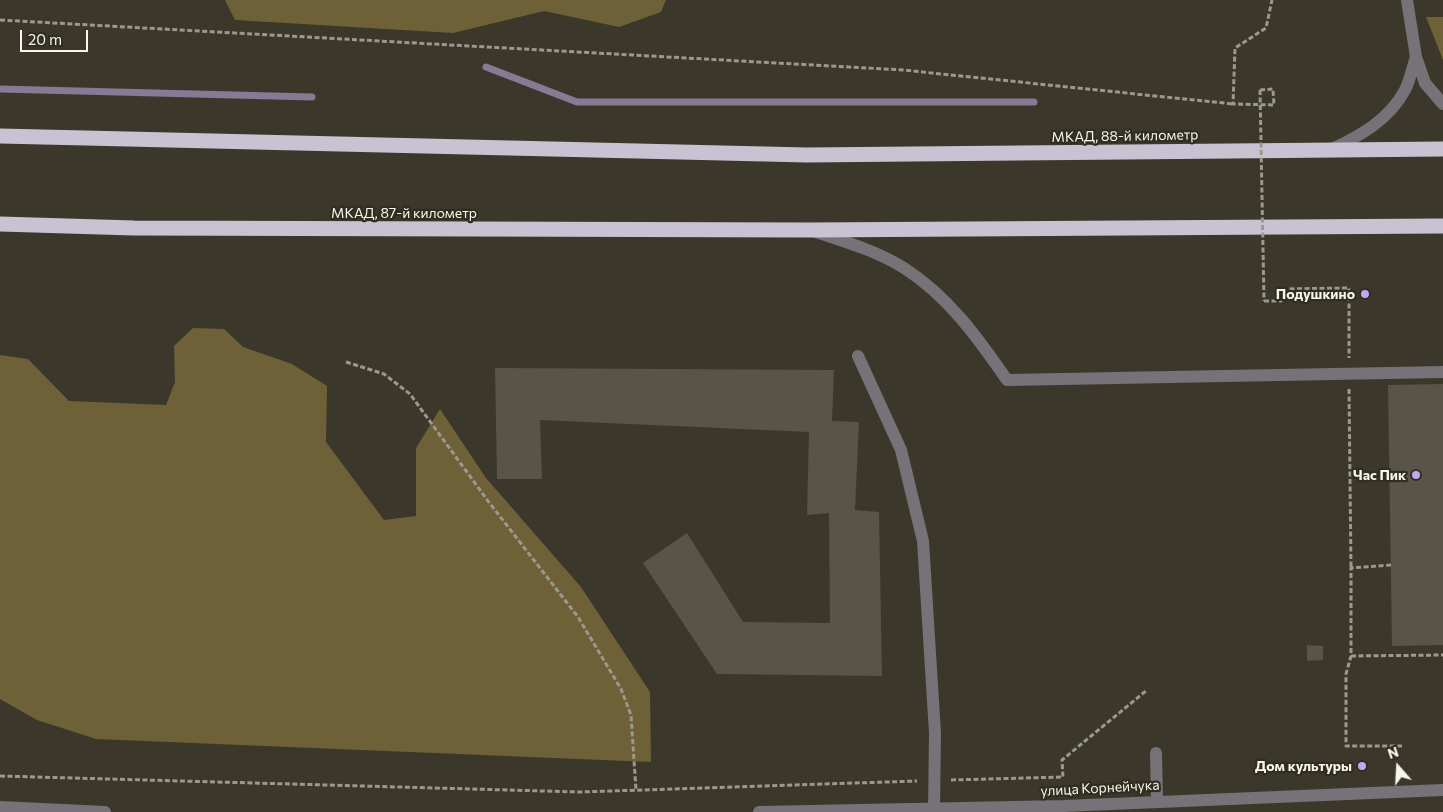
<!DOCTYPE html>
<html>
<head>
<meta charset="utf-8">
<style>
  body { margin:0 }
  #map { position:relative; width:1443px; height:812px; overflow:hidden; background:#3b372b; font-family:Commissioner,sans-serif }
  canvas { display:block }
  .north { position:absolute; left:1373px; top:742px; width:50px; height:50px; -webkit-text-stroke:4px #312d21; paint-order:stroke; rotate:341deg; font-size:14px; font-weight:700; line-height:20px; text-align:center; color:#f7f5ed }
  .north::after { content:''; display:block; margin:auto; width:18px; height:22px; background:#f7f5ed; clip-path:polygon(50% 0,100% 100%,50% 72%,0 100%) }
  .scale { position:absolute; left:20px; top:30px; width:68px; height:22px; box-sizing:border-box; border:2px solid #f7f5ed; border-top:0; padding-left:6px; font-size:15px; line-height:18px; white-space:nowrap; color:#f7f5ed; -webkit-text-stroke:4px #312d21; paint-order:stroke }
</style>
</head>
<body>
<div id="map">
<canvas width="1443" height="812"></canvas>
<div class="north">N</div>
<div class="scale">20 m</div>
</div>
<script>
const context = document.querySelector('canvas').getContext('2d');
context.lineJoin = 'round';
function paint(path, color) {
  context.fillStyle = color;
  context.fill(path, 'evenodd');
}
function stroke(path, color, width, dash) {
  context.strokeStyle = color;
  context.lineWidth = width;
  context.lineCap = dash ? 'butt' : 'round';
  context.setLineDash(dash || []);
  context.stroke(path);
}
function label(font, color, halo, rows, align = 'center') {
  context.font = font + ' Commissioner,sans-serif';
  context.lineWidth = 4.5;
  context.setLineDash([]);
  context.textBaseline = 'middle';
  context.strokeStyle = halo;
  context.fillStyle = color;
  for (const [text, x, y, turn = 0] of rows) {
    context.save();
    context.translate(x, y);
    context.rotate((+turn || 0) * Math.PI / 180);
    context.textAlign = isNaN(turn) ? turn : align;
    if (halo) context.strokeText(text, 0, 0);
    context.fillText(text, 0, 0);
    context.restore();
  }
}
paint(new Path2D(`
  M225,0H666L661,12L619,27L544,11L453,33L235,20Z
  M1426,17H1443V60Z
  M193,328L224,329L243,347L292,364L327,386L326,442L384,520L416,516V448L440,409L486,478L581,587L650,692L651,762L96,739L37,720L0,699V355L28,359L69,401L166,405L175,382L174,346Z`), '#6e6138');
stroke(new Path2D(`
  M486,67L577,102H1034
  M0,89L312,97`), '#867a94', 7);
paint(new Path2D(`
  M495,368L834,370L832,421L859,422L855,510L879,512L882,676L717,674L643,563L687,533L743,622L830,623L829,513L807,515L809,432L540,420L542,479H497Z
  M1443,384V645L1392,646L1388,385Z
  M1307,645L1323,646V660L1307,661Z`), '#585447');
stroke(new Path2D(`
  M0,20L903,70L1233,104
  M1260,90L1273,89L1274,105L1233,104L1235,48L1266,28L1272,0
  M1264,301H1281V289L1349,288V358
  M346,362L384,374L410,394L488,501L578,617L621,689L631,715L636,790
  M1349,389L1351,568
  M1391,565L1351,568V656L1346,674V746H1402
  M1351,656L1443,655
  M0,776L580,792L917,781
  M951,780L1063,777L1062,760L1147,690`), '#9b988e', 3, [5, 2.5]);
stroke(new Path2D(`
  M1407,0L1416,57L1425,83L1443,104
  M1330,150C1360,136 1389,120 1405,90C1410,81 1412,68 1416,57
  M816,232C846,242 877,251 904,268C948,296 978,338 1007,380L1443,372
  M858,356L901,450L923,541L935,733L934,812
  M1156,753L1157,800
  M0,807L105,812
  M759,812L1064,806L1443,790`), '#757278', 12);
stroke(new Path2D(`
  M0,136L807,155L1443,149
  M0,224L134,228L809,230L1443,226`), '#c8c3d2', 15);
stroke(new Path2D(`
  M1260,90L1264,301`), '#9b988e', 3, [5, 2.5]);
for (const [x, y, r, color] of [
  [1365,294,5,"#c4a7f1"],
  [1416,475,5,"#c4a7f1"],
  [1362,766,5,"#c4a7f1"]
]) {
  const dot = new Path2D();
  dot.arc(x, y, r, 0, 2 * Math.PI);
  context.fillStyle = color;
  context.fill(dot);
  stroke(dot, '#312d21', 2);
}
label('14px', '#f7f5ed', '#312d21', [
  ["МКАД, 88-й километр",1125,136,-1],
  ["МКАД, 87-й километр",404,213],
  ["улица Корнейчука",1100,788,-3]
]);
label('bold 14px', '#f7f5ed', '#312d21', [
  ["Подушкино",1355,294],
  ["Час Пик",1406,475],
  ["Дом культуры",1352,766]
], 'right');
</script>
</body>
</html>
